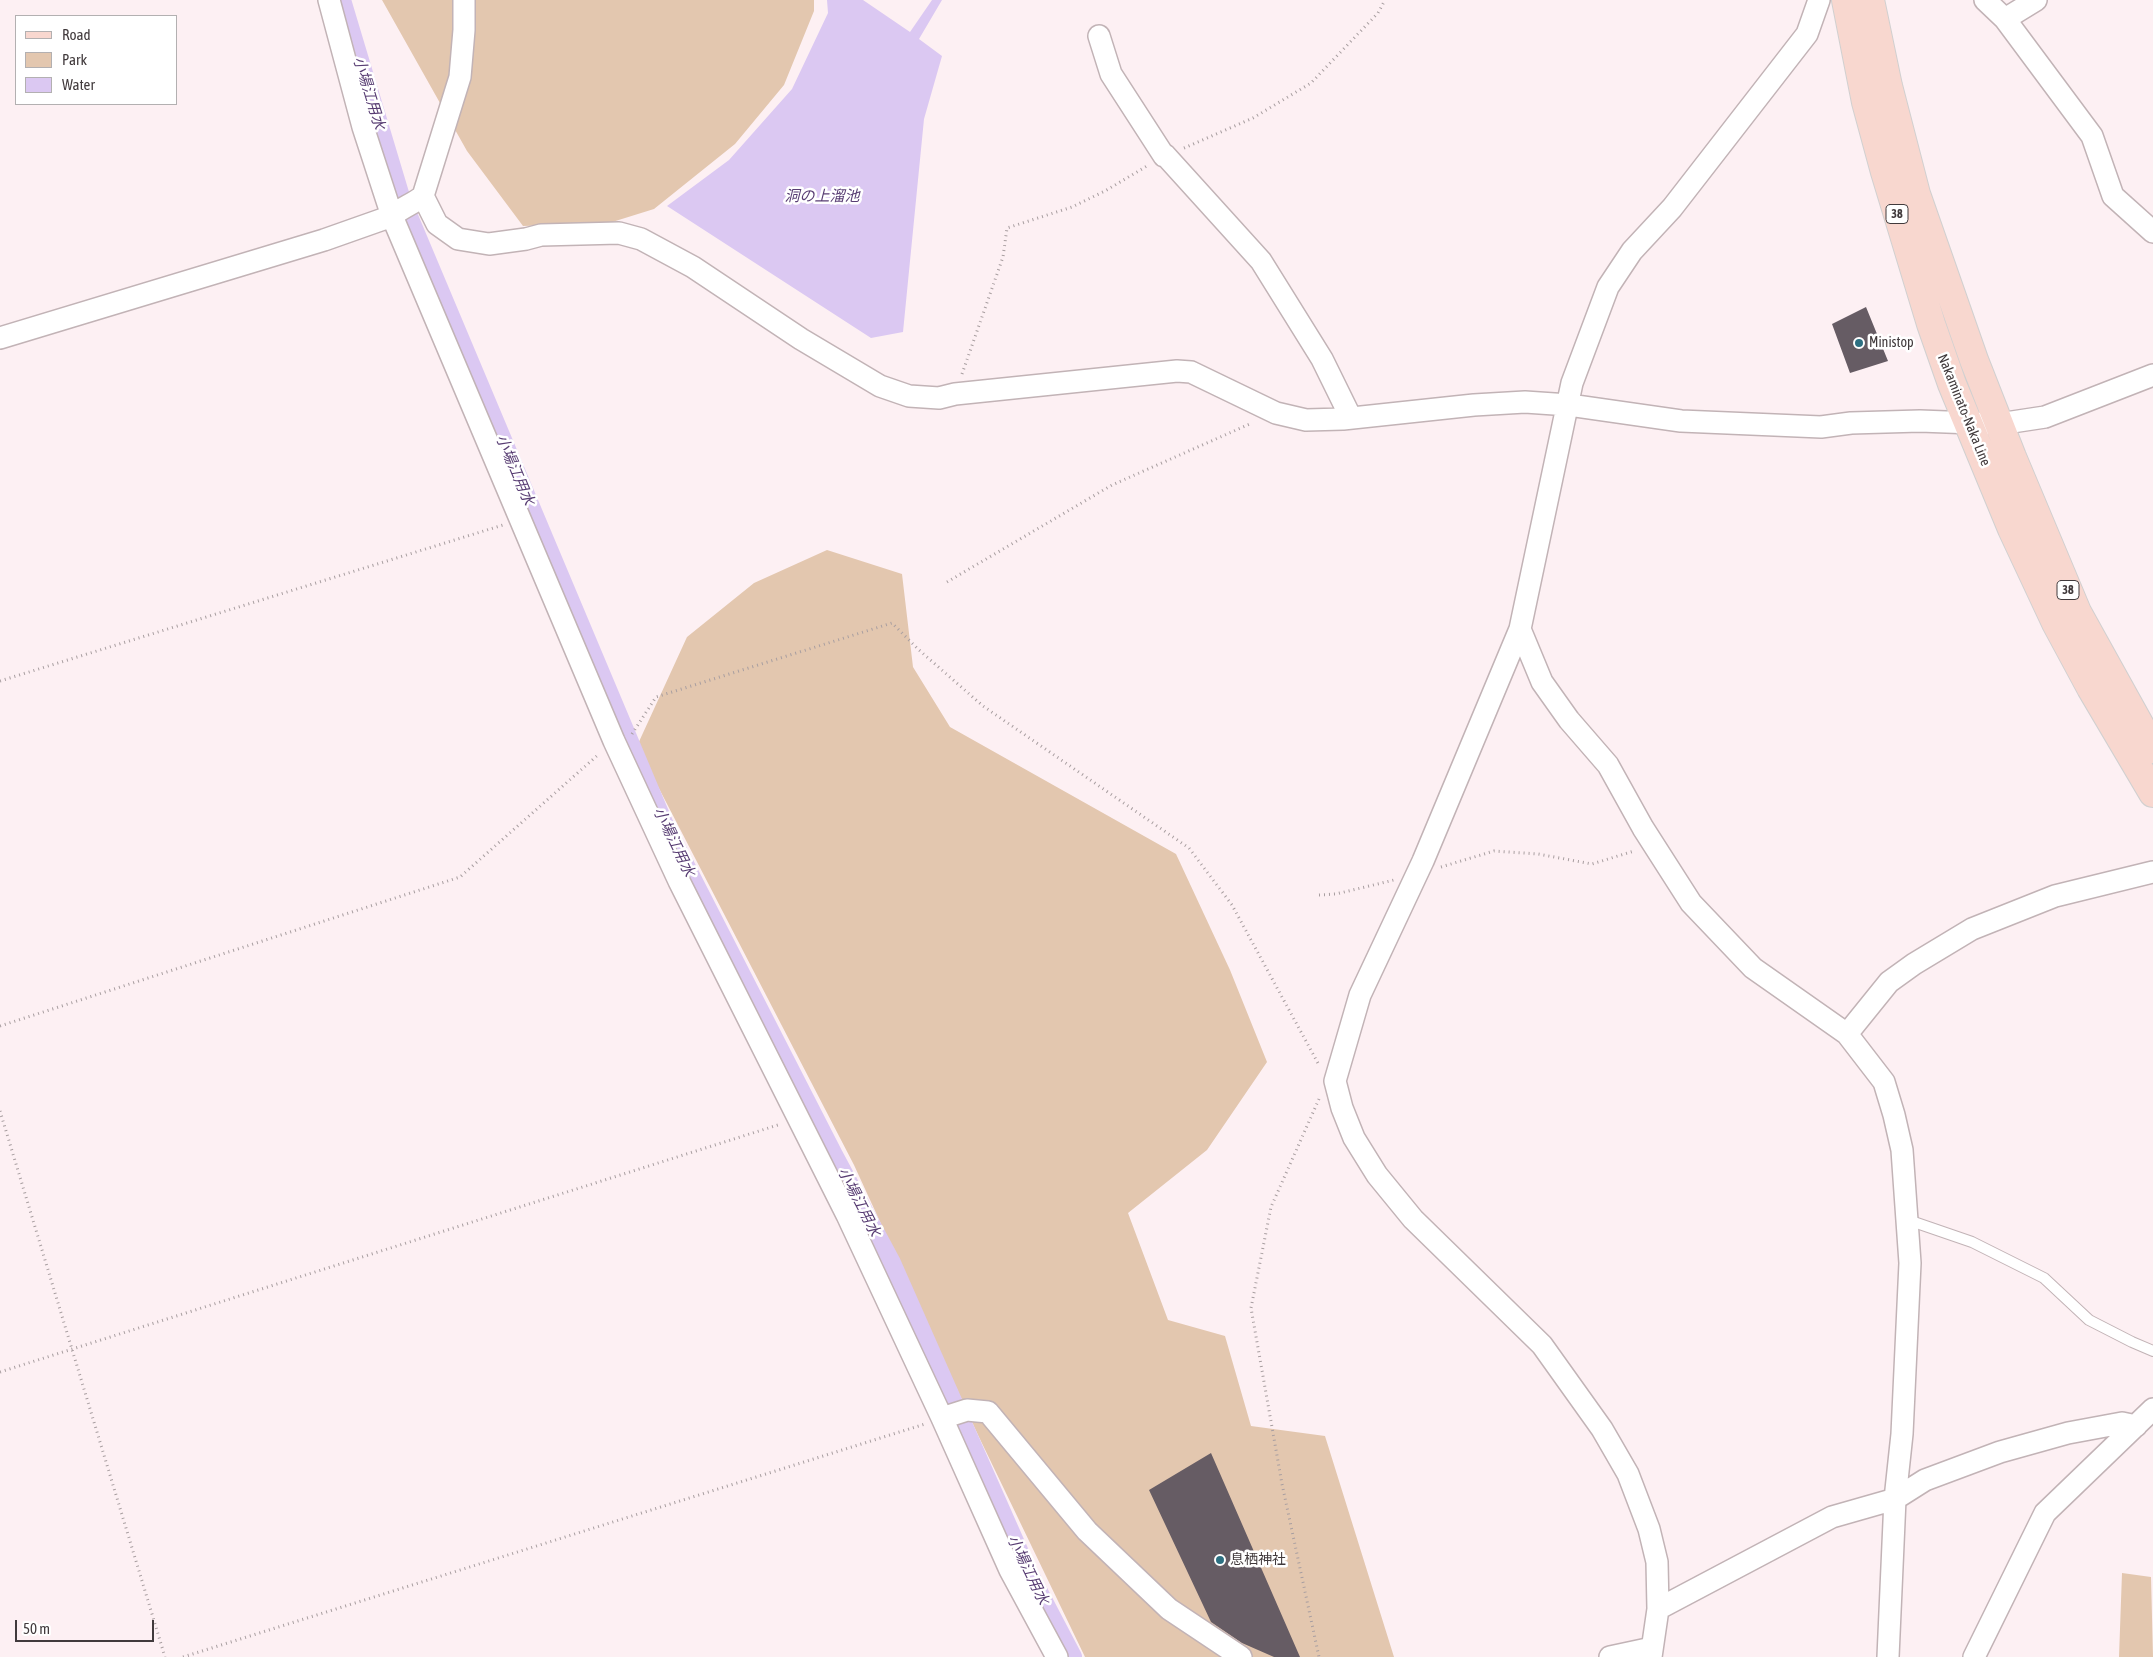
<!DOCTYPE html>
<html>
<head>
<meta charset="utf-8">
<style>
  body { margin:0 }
  #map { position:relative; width:2153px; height:1657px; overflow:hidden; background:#fdf0f3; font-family:"Asap Condensed",sans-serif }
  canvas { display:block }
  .legend { position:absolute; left:15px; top:15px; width:162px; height:90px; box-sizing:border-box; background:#fff; border:1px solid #b3b0b1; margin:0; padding:6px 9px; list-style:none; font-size:15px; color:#413a3c }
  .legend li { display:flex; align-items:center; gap:10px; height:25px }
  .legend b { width:25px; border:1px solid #b3b0b1 }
  .scale { position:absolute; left:15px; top:1620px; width:139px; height:22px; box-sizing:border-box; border:2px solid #413a3c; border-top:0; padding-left:6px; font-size:15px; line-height:18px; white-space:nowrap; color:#413a3c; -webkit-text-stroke:4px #fff; paint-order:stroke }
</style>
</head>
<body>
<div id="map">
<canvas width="2153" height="1657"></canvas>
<ul class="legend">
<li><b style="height:6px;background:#f8d7cf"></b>Road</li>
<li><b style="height:14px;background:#e3c7af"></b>Park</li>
<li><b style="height:14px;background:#dbc8f2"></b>Water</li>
</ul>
<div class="scale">50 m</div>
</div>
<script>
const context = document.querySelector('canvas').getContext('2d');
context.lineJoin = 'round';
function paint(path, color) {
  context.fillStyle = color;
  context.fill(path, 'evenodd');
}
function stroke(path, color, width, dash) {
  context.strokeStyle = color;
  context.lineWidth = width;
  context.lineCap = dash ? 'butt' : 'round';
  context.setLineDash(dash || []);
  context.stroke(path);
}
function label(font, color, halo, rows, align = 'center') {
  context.font = font + ' "Asap Condensed","Noto Sans JP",sans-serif';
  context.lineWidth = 5;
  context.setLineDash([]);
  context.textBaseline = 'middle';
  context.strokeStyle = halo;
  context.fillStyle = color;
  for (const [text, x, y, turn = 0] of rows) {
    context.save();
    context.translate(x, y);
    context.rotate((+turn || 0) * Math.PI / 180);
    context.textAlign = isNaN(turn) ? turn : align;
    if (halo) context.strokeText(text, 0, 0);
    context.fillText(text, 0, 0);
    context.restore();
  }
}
paint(new Path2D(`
  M382,0H814V11L784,85L735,144L654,209L609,223L523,226L467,151Z
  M827,550L902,574L913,667L950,727L1176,854L1230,970L1267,1062L1207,1150L1128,1213L1168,1320L1225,1336L1251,1426L1325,1436L1394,1657H1085L978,1435L854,1165L637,746L687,637L754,583Z
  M2122,1573L2151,1577L2153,1657H2119Z`), '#e3c7af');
paint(new Path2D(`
  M827,0H863L910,32L932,0H942L919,39L942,56L924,119L903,332L871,338L667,206L729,160L792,89L828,13Z`), '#dbc8f2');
stroke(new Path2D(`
  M341,0L401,200L663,823L833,1155L891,1263L1028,1573L1072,1657`), '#dbc8f2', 20);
paint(new Path2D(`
  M1866,307L1888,361L1850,373L1832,324Z
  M1211,1453L1300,1657H1274L1242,1643L1211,1622L1149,1490Z`), '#665c64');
const lane = new Path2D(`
  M1908,1220L1972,1242L2044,1278L2089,1320L2132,1342L2153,1351`);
const street = new Path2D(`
  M329,0L363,127L392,216L614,741L679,881L847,1215L942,1418L1010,1570L1057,1657
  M1985,0L2005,19L2092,136L2113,196L2153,232
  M2005,19L2036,0
  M1099,36L1111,74L1164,156L1165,155L1261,261L1322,359L1351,418
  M423,196L437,224L458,239L489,244L526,239L541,235L619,233L641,239L693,267L801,339L880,386L909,396L939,398L955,394L1177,371L1191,372L1276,413L1306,420L1343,419L1474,405L1525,402L1569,405L1681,421L1821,427L1851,423L1920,421L1999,424L2045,417L2153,375
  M0,338L324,240L392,216C401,208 413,204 423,196L460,77L464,30V0
  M1520,629L1542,682L1569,720L1608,765L1643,828L1691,903L1753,968L1847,1034L1884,1082L1894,1115L1902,1150L1910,1263L1902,1434L1895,1499L1888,1657
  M1847,1034L1889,982L1914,964L1972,929L2055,896L2153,872
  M942,1418L967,1410L988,1412L1087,1531L1169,1609L1241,1657
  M1658,1609L1832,1517L1895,1499L1925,1480L2000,1452L2068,1433L2122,1423L2136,1426
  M1610,1657L1652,1648
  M1651,1657L1658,1609L1657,1562L1649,1529L1628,1474L1602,1429L1542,1345L1413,1219L1377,1175L1354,1138L1342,1108L1335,1081L1360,995L1423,861L1520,629L1572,383L1608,287L1632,251L1672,208L1807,34L1819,0
  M1974,1657L2045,1513L2153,1409`);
const primary = new Path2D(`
  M1846,0L1866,102L1885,172L1931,324L1952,384L2012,529L2056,623L2091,688L2153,793
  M1870,0L1888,86L1916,194L1974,360L2012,457L2077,612L2153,749`);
stroke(lane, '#c2b3b6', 12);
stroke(street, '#c2b3b6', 24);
stroke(primary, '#d1d0d0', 30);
stroke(new Path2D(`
  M1184,148L1253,118L1311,83L1378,13L1385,0
  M962,374L1003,257L1007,228L1072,207L1105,191L1147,166
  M947,582L1112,485L1252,423
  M0,681L503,525
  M632,734L656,697L892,623L919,650L983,706L1189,848L1232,905L1319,1065
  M1441,867L1494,851L1538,854L1592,864L1634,851
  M1319,895L1336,894L1394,880
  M0,1026L460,877L599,754
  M1319,1099L1271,1207L1251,1308L1282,1484L1319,1657
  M0,1111L165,1657
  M0,1372L781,1124
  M183,1657L925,1424`), '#a89ea0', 3, [1, 4]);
stroke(lane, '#fff', 10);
stroke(street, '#fff', 21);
stroke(primary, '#f8d7cf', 28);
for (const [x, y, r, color] of [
  [1859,343,5,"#2d7082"],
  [1220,1560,5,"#2d7082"]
]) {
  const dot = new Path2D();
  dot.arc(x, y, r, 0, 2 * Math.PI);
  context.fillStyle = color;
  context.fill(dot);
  stroke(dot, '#fff', 2);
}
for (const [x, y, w] of [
  [1897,214,22],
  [2068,590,22]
]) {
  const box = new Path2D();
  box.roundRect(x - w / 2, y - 9.5, w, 19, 4);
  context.fillStyle = '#fff';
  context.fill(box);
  stroke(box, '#413a3c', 1);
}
label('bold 12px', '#413a3c', null, [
  ["38",1897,214],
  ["38",2068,590]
]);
label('14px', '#413a3c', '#fff', [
  ["Ministop",1869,343],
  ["息栖神社",1230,1560]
], 'left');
label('14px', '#413a3c', '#fff', [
  ["Nakaminato-Naka Line",1964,410,68]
]);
label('italic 15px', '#583d73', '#fff', [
  ["小場江用水",369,93,73],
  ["洞の上溜池",822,196],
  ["小場江用水",515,470,67],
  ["小場江用水",674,842,64],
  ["小場江用水",859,1202,63],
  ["小場江用水",1028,1570,64]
]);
</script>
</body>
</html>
